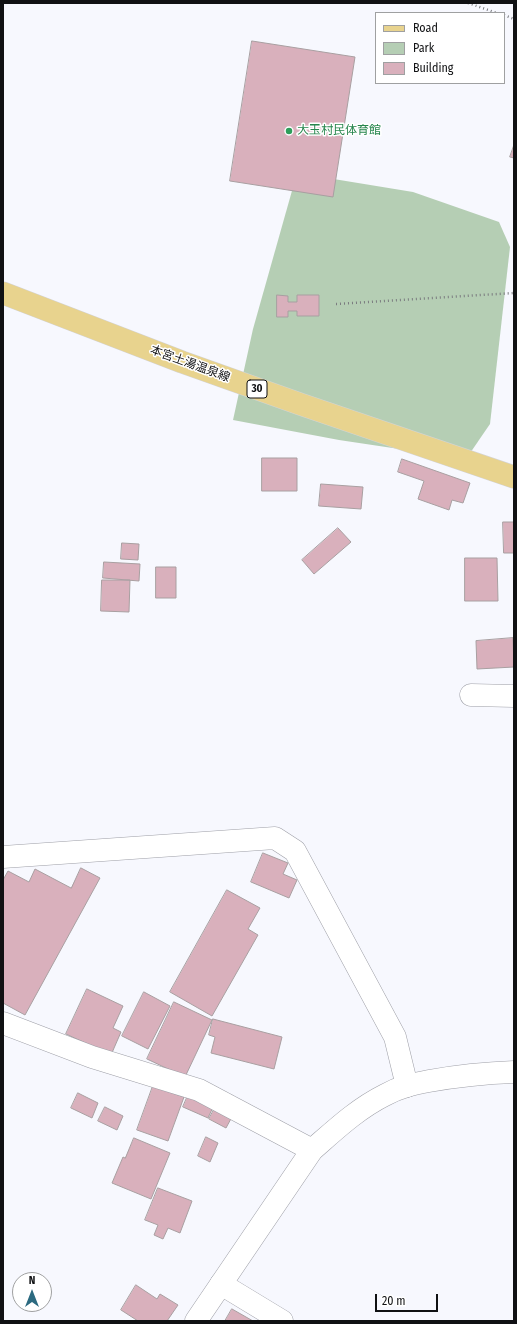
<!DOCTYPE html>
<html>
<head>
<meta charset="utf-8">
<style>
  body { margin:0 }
  #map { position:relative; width:517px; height:1324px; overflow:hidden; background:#f7f8fe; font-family:"Fira Sans Condensed",sans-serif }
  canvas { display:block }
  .frame { position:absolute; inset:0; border:4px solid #101113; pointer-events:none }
  .legend { position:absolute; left:375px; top:12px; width:130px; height:72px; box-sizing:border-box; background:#fff; border:1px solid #9fa0a1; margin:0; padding:5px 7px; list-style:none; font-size:12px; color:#101113 }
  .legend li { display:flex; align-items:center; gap:8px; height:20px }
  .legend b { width:20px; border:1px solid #9fa0a1 }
  .north { position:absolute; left:12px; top:1272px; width:40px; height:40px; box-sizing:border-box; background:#fff; border:1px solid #9fa0a1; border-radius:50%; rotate:0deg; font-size:11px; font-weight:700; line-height:16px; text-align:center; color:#101113 }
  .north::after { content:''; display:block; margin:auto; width:14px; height:18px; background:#2c6a80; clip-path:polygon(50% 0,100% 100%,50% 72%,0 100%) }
  .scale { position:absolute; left:375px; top:1294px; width:63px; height:18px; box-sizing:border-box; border:2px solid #101113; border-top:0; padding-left:5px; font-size:12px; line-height:14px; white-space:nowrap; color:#101113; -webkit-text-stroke:3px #fff; paint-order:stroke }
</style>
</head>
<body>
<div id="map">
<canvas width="517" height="1324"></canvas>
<div class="frame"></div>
<ul class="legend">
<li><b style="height:5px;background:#e8d38e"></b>Road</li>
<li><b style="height:11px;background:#b5ceb4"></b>Park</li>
<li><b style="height:11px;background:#d9b0bc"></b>Building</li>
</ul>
<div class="north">N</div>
<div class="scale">20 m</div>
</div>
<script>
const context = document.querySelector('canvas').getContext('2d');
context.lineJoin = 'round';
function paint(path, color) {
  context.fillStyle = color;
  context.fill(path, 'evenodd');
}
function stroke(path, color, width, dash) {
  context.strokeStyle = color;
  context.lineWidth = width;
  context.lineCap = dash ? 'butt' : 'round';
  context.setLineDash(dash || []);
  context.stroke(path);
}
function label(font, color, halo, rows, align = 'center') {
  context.font = font + ' "Fira Sans Condensed","Noto Sans JP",sans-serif';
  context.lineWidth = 3;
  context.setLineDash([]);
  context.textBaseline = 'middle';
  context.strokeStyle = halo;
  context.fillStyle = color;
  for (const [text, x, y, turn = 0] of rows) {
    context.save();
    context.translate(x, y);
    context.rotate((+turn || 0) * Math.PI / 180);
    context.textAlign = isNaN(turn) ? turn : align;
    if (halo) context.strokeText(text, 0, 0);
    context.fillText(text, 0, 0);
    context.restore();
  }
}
paint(new Path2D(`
  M297,173L413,192L499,222L510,247L490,424L466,459L339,440L233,420L253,329Z`), '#b5ceb4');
const building = new Path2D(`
  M252,41L355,57L333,197L230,181Z
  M514,145V158L510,157Z
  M277,295L288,296V302H297V295H319V316H297V311H288V317H277Z
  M262,458H297V491H262Z
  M402,459L470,483L463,503L452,500L449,510L418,499L424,481L398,472Z
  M321,484L363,487L361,509L319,506Z
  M503,522H514V553H504Z
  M338,528L351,542L314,574L302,560Z
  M122,543L139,544L138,560L121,559Z
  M465,558H497L498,601H465Z
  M104,562L140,564L139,581L103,578Z
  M156,567H176V598H156Z
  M102,580H130L129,612L101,611Z
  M513,638L514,667L477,669L476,641Z
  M263,853L288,863L283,874L297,880L289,898L251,882Z
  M81,868L100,878L25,1015L3,1003V880L8,871L29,882L35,869L71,888Z
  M227,890L260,908L248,929L258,935L212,1016L170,992Z
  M87,989L123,1006L113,1028L121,1032L111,1055L66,1034Z
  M144,992L170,1006L148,1049L122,1036Z
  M174,1002L212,1020L185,1077L147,1059Z
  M213,1019L282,1037L274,1069L211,1053L215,1037L209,1035Z
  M153,1086L184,1097L168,1141L137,1130Z
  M78,1093L98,1103L92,1118L71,1108Z
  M189,1093L214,1105L208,1118L183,1107Z
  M216,1106L233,1115L226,1128L209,1119Z
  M105,1107L123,1116L117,1130L98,1121Z
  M206,1137L218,1143L210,1162L198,1156Z
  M134,1138L170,1153L151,1199L112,1183L123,1157L125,1158Z
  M158,1188L192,1201L180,1233L168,1228L163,1239L154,1235L158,1225L145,1220Z
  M136,1285L157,1299L160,1294L178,1305L167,1321H138L121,1310Z
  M232,1309L253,1321H225Z`);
paint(building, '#d9b0bc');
stroke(building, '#a89fa1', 1);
const minor = new Path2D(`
  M471,695L514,696
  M3,857L275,838L295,851L395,1037L407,1086
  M3,1023L92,1057L199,1090L312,1150
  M221,1284L282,1321`);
const tertiary = new Path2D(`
  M196,1321L312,1150C335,1130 357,1109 385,1095C399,1087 413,1084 429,1081C457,1076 485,1073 514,1072`);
const primary = new Path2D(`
  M3,293L182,362L300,404L514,477`);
stroke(minor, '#9e9fa7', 23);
stroke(tertiary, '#9e9fa7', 23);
stroke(primary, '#d4d4d5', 23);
stroke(new Path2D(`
  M468,3L497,13
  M504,15L514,19
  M336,304L514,293`), '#7a7b7f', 2.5, [1, 3]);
stroke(minor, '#fff', 22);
stroke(tertiary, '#fff', 22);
stroke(primary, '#e8d38e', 22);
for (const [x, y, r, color] of [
  [289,131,4,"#2e9e5b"]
]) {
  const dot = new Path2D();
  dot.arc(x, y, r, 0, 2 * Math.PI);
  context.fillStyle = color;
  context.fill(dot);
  stroke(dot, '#fff', 1.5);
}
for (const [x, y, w] of [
  [257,389,20]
]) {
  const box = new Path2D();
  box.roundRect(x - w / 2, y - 9, w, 18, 3);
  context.fillStyle = '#fff';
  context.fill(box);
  stroke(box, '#101113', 1);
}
label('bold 11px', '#101113', null, [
  ["30",257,389]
]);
label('12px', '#27864d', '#fff', [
  ["大玉村民体育館",297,131]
], 'left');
label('12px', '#101113', '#fff', [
  ["本宮土湯温泉線",190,364,20]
]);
</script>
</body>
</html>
